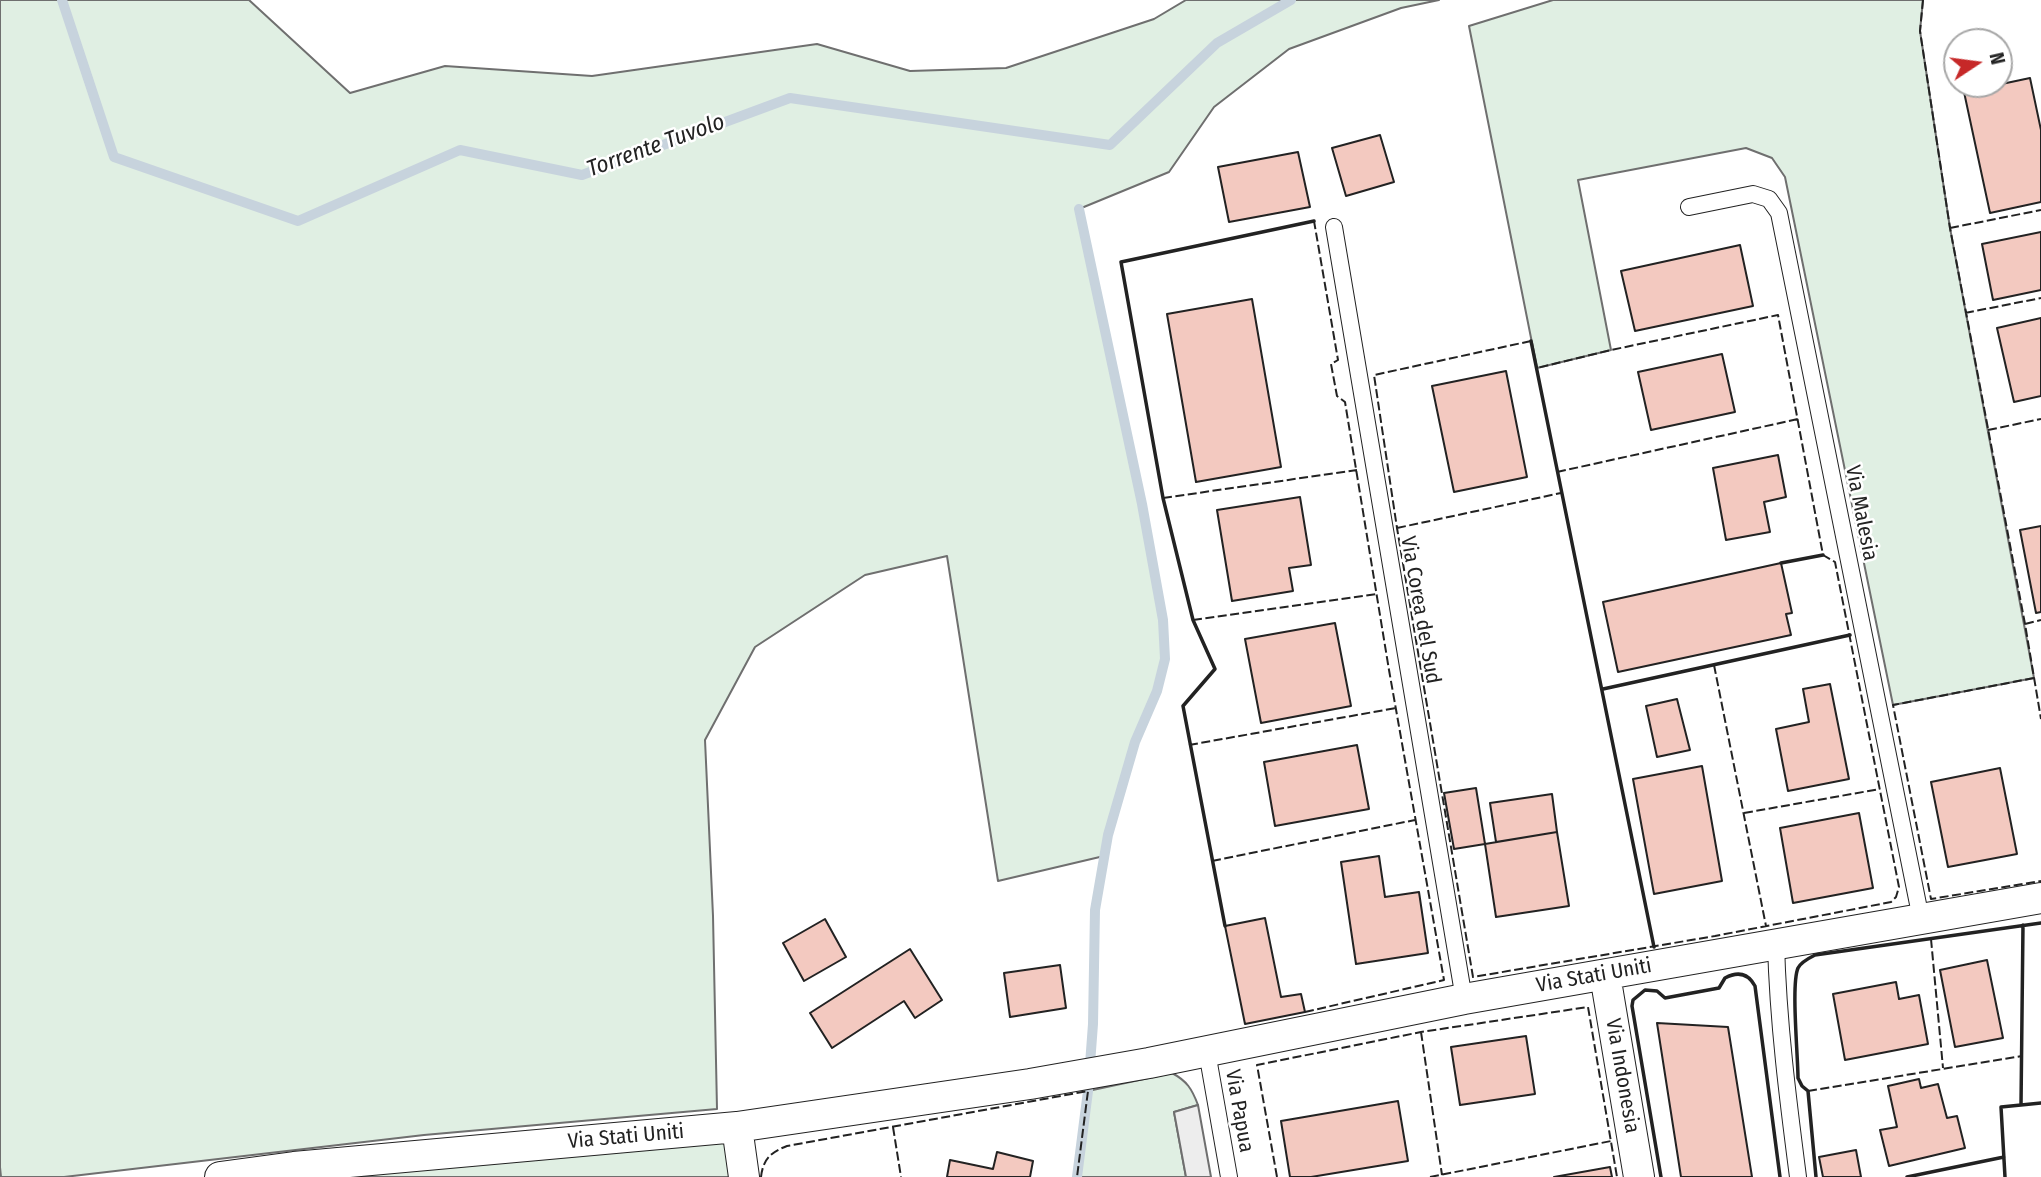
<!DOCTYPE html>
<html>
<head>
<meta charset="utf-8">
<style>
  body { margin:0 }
  #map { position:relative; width:2041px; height:1177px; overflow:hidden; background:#fff; font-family:"Fira Sans Condensed",sans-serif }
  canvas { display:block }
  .north { position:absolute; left:1943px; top:28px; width:70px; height:70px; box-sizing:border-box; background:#fff; border:2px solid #a7a7a7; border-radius:50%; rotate:77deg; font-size:19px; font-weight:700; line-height:28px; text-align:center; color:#222 }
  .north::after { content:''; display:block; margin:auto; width:24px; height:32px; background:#c62828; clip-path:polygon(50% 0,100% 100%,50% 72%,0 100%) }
</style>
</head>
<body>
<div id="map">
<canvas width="2041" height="1177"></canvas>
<div class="north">N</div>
</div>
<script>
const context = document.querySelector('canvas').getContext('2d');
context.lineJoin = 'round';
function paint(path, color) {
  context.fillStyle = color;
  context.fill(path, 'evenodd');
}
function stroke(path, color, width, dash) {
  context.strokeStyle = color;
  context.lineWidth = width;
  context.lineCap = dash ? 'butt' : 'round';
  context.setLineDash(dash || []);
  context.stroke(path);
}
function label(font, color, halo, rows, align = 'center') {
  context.font = font + ' "Fira Sans Condensed",sans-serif';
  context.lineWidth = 5;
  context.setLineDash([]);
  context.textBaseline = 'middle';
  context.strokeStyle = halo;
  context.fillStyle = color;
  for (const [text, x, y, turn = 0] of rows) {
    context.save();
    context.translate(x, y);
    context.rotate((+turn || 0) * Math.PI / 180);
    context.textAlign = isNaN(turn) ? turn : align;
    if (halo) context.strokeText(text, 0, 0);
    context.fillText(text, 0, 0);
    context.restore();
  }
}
const green = new Path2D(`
  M0,0H249L350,93L445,66L592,76L817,44L910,71L1006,68L1154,19L1186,0H1439L1401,8L1289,49L1214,107L1169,172L1079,209L1142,504L1163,620L1165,659L1157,691L1135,742L1108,835L1104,856L998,881L947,556L865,575L755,647L705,740L713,916L717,1109L424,1135L64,1177H1L0,1167Z
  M1553,0H1923L1920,31L1950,228L2034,678L1893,705L1785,177L1772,158L1746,148L1578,180L1611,350L1537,368L1469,26Z
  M1172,1073C1187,1081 1192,1089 1198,1105L1174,1112L1186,1177H1077L1088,1091Z
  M721,1138L731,1144L735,1177H338Z`);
paint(green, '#e0efe3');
stroke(green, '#6f6f6f', 2);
const parking = new Path2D(`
  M1198,1105L1211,1177H1186L1174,1112Z`);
paint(parking, '#ededed');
stroke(parking, '#6f6f6f', 2);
stroke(new Path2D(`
  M62,0L114,157L298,221L460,150L582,175L790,98L1110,145L1217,43L1291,0
  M1077,1177L1088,1091L1093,1024L1095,910L1108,835L1135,742L1157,691L1165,659L1163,620L1142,504L1079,209`), '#c7d3dd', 10);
const building = new Path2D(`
  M2030,78L2041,130V202L1990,213L1964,92Z
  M1380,135L1394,182L1346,196L1332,148Z
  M1298,152L1310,207L1229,222L1218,167Z
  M2041,232V290L1993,300L1982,244Z
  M1740,245L1753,306L1635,331L1621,271Z
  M1252,299L1281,467L1196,482L1167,314Z
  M2041,318V396L2014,402L1997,328Z
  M1722,354L1735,412L1651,430L1638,372Z
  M1506,371L1527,477L1454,492L1432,386Z
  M1778,455L1786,497L1764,502L1770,532L1726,540L1713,468Z
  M1300,497L1311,565L1289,568L1293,591L1232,601L1217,510Z
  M2041,526V612L2036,613L2020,530Z
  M1781,563L1792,613L1786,614L1791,635L1618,672L1603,602Z
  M1335,623L1351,706L1261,723L1245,639Z
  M1830,684L1849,779L1788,791L1776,729L1809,722L1803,689Z
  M1677,699L1690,750L1657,757L1646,706Z
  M1357,745L1369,809L1275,826L1264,762Z
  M1702,766L1722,881L1654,894L1633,779Z
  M2000,768L2017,854L1948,867L1931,782Z
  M1476,788L1485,844L1454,849L1444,793Z
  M1552,794L1557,832L1496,842L1490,803Z
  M1859,813L1873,888L1793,903L1780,828Z
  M1557,832L1569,906L1496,917L1485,844Z
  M1379,856L1385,897L1419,892L1428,953L1356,964L1341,862Z
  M1265,918L1281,997L1301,994L1305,1012L1245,1024L1225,926Z
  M825,919L846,957L804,981L783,943Z
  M910,949L942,1000L915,1018L904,1001L832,1048L810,1013Z
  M1987,960L2003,1038L1955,1047L1940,970Z
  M1060,965L1066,1008L1010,1017L1004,973Z
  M1896,982L1899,999L1919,995L1928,1044L1845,1060L1833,994Z
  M1657,1023L1728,1027L1752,1177H1681Z
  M1526,1036L1535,1094L1460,1105L1451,1047Z
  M1919,1079L1921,1088L1938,1084L1947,1118L1957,1116L1965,1148L1889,1166L1880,1130L1897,1127L1888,1086Z
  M1398,1101L1408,1161L1311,1177H1290L1281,1121Z
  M1856,1150L1861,1177H1823L1819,1157Z
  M997,1152L1033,1161L1030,1177H947L950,1160L993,1169Z
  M1610,1167L1612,1177H1554Z`);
paint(building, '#f3c9c0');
stroke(building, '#222', 2);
const service = new Path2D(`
  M1689,207L1753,194L1769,199L1779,213L1921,919
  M1334,227L1464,999
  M1776,944C1778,1022 1788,1100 1798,1177
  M1207,1052L1229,1177`);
const minor = new Path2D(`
  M1605,975L1639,1177
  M737,1127L744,1177
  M220,1177L294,1167L737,1127L1030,1084L1149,1063L1464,999L2041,898`);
stroke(service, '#222', 18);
stroke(minor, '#222', 32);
stroke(service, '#fff', 16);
stroke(minor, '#fff', 30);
stroke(new Path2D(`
  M1923,0L1920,31L1950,228L2025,624L2041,719
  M1950,228L2041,210
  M1965,313L2041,298
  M1531,341L1374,375L1397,528L1473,977L1715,936L1891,902L1896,897L1899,887L1835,562L1823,555L1778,315L1611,350L1537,368
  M1988,430L2041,419
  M1557,472L1798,419
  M1163,498L1357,470
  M1397,528L1561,493
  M1193,620L1377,594
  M2025,624L2041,620
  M1714,665L1766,926
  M2034,678L1893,705L1931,899L2041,881
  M1189,745L1396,708
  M1744,813L1880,789
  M1212,861L1415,820
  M1931,939L1943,1068
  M1305,1012L1444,980L1389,670L1345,402L1337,396L1331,364L1338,360L1314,221
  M1421,1032L1442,1175
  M1808,1091L2022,1056
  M893,1127L901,1177
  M761,1177C763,1159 771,1152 787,1146L1088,1091L1077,1177
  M1277,1177L1257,1065L1421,1032L1588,1007L1617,1177
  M1430,1177L1611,1141`), '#222', 2, [9, 3.5]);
stroke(new Path2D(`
  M1531,341L1654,947
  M1781,563L1823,555
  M1603,689L1850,635
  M1225,926L1183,706L1215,669L1193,620L1163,498L1121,262L1314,221
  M2021,1105L2041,1103
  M1661,1177L1632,1006L1633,1000L1645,990L1657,991L1665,998L1719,988L1725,978C1738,971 1748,973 1755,986L1780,1177
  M1816,1177L1808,1091L1802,1086L1798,1078C1798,1056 1791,984 1798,968C1801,962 1809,958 1815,955L2041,923
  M1907,1177L2004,1157
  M2005,1177L2001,1107L2021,1105L2023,925`), '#222', 3.5);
label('21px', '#222', '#fff', [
  ["Via Malesia",1861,513,79],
  ["Via Corea del Sud",1420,610,80],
  ["Via Stati Uniti",1594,976,-10],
  ["Via Indonesia",1622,1076,80],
  ["Via Papua",1239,1111,80],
  ["Via Stati Uniti",626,1137,-5]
]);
label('italic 23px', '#222', '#fff', [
  ["Torrente Tuvolo",656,146,-20]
]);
</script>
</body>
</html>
